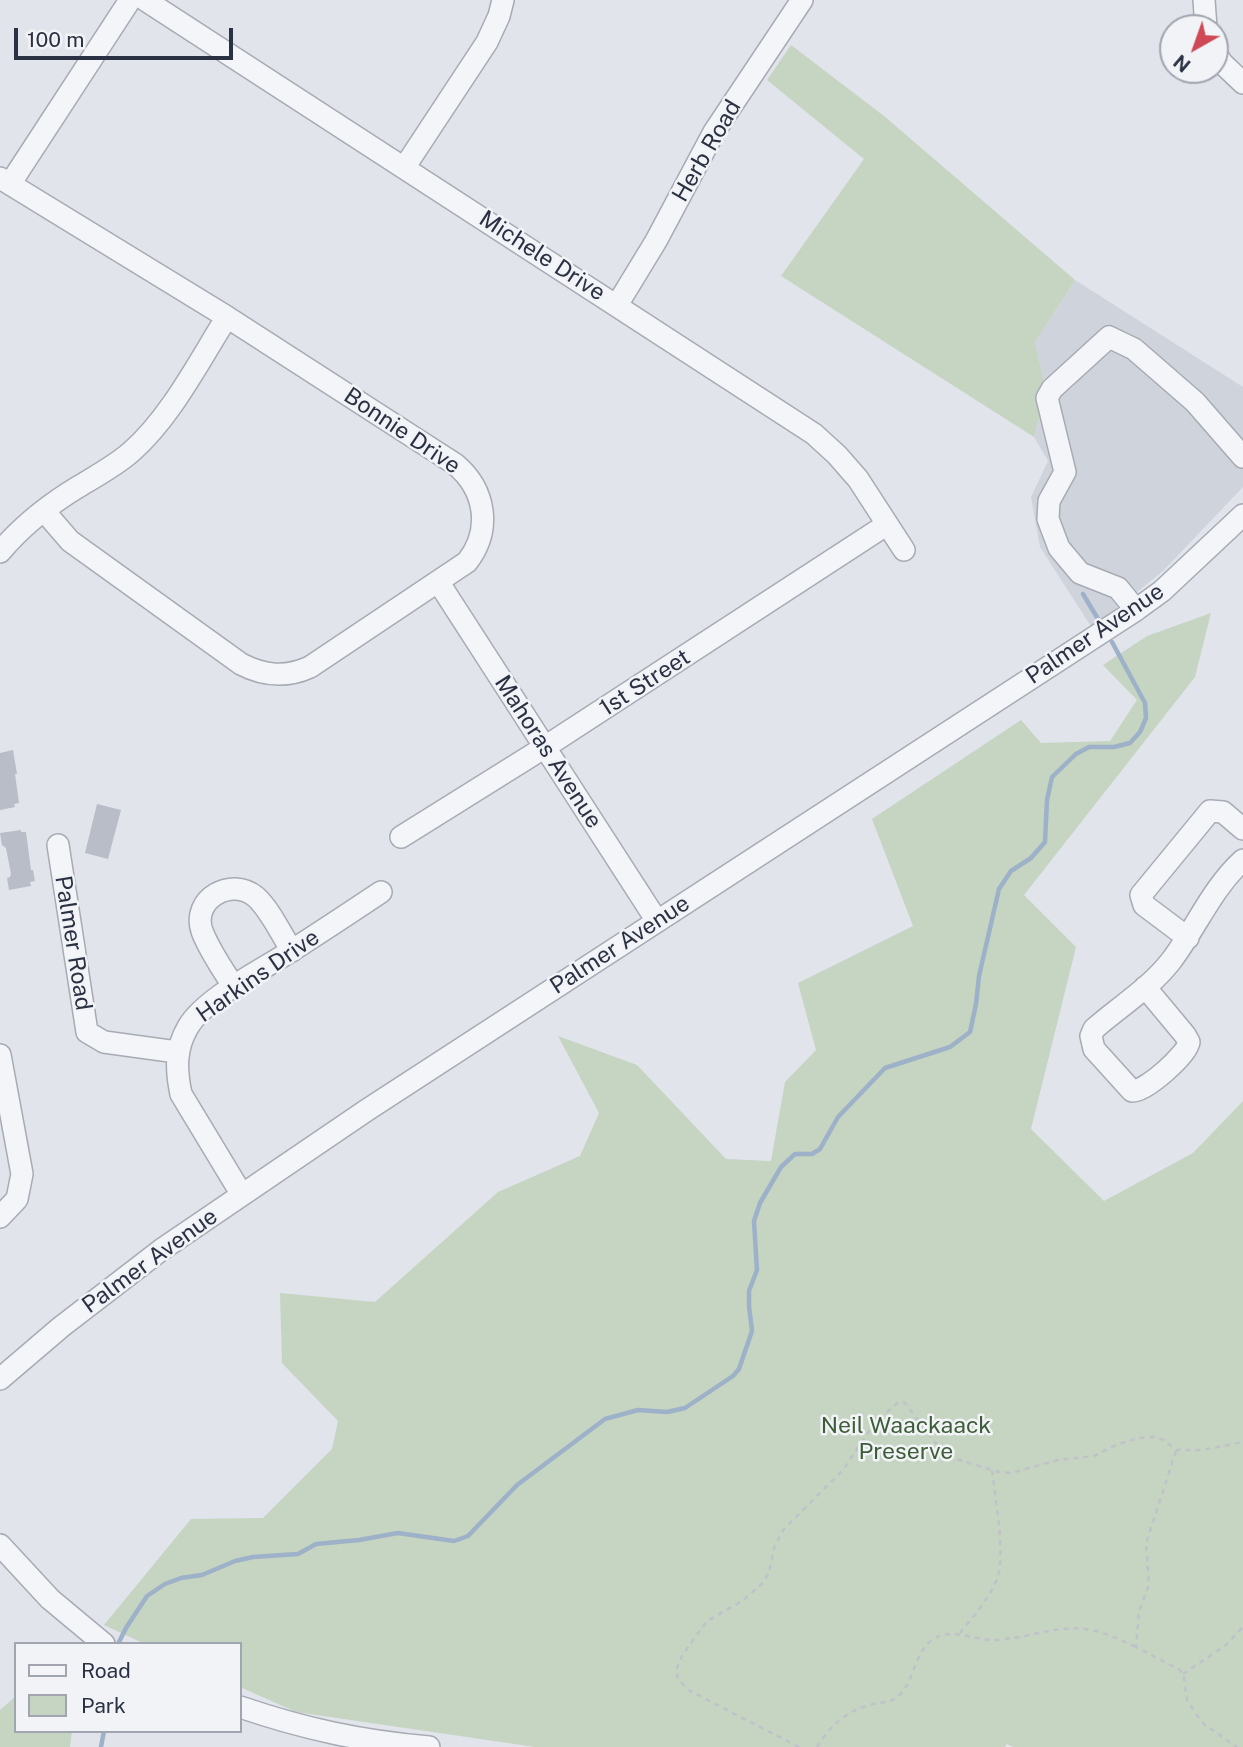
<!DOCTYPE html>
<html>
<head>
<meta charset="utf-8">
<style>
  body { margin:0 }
  #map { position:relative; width:1243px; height:1747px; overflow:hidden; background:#e1e4ea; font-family:"Public Sans",sans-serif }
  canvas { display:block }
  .legend { position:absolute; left:14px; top:1642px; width:228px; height:91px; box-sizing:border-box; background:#f1f3f7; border:2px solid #a1a5af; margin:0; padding:9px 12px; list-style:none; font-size:21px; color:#2a3142 }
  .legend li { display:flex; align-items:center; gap:14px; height:35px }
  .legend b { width:35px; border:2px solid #a1a5af }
  .north { position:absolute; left:1159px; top:14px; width:70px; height:70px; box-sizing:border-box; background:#f1f3f7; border:2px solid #a1a5af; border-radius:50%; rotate:220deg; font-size:19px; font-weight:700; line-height:28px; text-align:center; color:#2a3142 }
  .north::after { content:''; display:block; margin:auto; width:24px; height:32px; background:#ce4856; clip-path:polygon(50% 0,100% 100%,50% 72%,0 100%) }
  .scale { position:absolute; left:14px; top:28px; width:219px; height:32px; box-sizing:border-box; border:4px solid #2a3142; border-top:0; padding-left:9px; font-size:21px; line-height:24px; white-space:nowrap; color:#2a3142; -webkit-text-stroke:5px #f1f3f7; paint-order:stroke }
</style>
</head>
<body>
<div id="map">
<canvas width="1243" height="1747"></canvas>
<ul class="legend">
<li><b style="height:9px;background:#f4f5f8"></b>Road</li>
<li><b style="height:19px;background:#c6d4c2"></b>Park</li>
</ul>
<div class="north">N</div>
<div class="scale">100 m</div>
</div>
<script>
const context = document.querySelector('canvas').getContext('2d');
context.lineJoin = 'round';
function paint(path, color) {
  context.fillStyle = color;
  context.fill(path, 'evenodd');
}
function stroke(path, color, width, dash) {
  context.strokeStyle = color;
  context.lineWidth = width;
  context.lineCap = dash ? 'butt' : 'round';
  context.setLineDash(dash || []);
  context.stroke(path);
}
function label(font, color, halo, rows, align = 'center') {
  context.font = font + ' "Public Sans",sans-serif';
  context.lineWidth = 5;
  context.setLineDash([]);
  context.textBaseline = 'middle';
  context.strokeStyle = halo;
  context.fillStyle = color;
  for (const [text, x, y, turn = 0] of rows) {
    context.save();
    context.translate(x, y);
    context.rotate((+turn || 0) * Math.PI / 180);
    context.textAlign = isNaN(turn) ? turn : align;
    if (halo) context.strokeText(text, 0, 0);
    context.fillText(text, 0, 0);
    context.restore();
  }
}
paint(new Path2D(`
  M1075,280L1243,387V487L1163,571L1092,628L1040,547L1031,497L1048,461L1034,437L1046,392L1035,342Z`), '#cfd3dc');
paint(new Path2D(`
  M791,45L884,116L1075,280L1035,342L1046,392L1034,437L781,276L864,159L767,80Z
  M1211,613L1195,677L1024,895L1076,947L1031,1129L1104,1201L1193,1153L1243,1101V1747H1013L1007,1744L1005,1747H535L296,1712L240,1687V1644H145L104,1625L191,1519L263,1518L332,1449L338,1421L282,1363L280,1293L375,1302L498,1192L580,1156L599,1113L558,1036L637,1065L726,1159L771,1161L785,1082L816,1050L798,983L913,926L872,819L1021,720L1041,743L1110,741L1137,700L1103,665L1147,636Z
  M16,1696V1731H72L70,1747H0V1710Z`), '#c6d4c2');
stroke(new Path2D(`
  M1083,594L1098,619
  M118,1644L126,1628L147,1596L165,1584L181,1578L202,1575L235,1561L253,1557L298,1554L316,1544L359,1540L398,1533L454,1541L468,1536L517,1485L605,1419L638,1410L667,1412L685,1408L733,1376L739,1369L752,1331L749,1306V1291L757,1270L754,1221L760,1203L781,1167L795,1154H812L820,1149L838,1117L885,1068L950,1047L970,1032L976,1004L979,976L999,889L1011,871L1031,858L1045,842L1047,800L1052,777L1076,754L1089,747H1114L1130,743L1140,732L1146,718L1145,703L1112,642
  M101,1747L104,1731`), '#9db1c9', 4.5);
paint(new Path2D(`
  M13,750L17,774H15L19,803L14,804L15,807L0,810V753Z
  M97,804L121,810L108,859L85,853Z
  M21,830V832H26L31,870H33L35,881L30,882L31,886L9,890L7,878L10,877L11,874L6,848L2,845L0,833Z`), '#b8bdc7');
const minor = new Path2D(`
  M145,0L814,434L837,455L858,479L904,550
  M1204,0L1206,28
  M1215,52L1222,63L1243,83
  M404,168L487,42L499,16L503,0
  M0,178L227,317L455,464C486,490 492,530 467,562L310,667C286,678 264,676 241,664L70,541L45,512
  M10,184L130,0
  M617,305L656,241L714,132L802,0
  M0,552C21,527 50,504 78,487C96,476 115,466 131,452C171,417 199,361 227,317
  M439,583L657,921
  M1136,610L1118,588L1080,573L1059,548L1048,519L1049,501L1065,472L1047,398L1052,389L1109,337L1134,349L1195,402L1243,457
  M401,837L545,747L886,525
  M58,845L87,1032L104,1042L177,1052
  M1188,938L1144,905L1141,895L1210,811L1223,812L1243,829
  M234,987C223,970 209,950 202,931C191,899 232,876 256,897C271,911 281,934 292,951
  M1145,987L1185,1035L1189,1042C1187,1055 1145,1092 1132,1091L1094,1049L1091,1036L1094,1029C1119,1007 1150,988 1171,961C1196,928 1212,888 1243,860
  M0,1055L22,1174L17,1199L0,1217
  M242,1195L181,1094C176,1070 175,1049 188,1027C205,998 262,970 291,951C321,932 351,912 381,892
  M0,1379L61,1327L161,1250L367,1110L1133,612L1162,591L1243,515
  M0,1545L50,1599L104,1644
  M240,1707C305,1729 360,1741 429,1747`);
stroke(minor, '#a6abb4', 24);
stroke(new Path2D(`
  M1176,1451L1146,1543L1149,1584L1139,1612L1136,1647L1180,1670L1184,1678L1187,1700L1196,1714L1204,1724L1237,1747
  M960,1633C973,1616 989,1599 997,1579C1006,1555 995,1497 992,1470
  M1183,1674L1226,1645L1243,1627
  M799,1747L688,1690L678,1679L676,1670L683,1654L707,1621L742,1601L763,1583L769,1572L775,1545L784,1529L843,1470L876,1421L899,1402L905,1403L941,1450L956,1459L999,1472L1011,1473L1058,1460L1094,1456L1118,1444L1139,1438L1154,1437L1164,1440L1176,1450H1202L1243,1442
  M817,1747C829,1727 846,1711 870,1705C878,1702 889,1703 896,1698C915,1684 913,1653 932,1640C951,1626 974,1641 995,1640C1024,1639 1056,1625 1085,1629C1103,1631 1120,1640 1136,1647`), '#bfc2c9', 2.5, [5, 5]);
stroke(minor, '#f4f5f8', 21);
label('23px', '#2a3142', '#f1f3f7', [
  ["Herb Road",707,151,-60],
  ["Michele Drive",542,256,33],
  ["Bonnie Drive",402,431,34],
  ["Palmer Avenue",1095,634,-34],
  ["1st Street",645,683,-33],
  ["Mahoras Avenue",548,752,57],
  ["Palmer Road",73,943,81],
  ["Palmer Avenue",620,945,-33],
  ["Harkins Drive",258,976,-35],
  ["Palmer Avenue",150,1261,-36]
]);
label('23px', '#3d5d37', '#f1f3f7', [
  ["Neil Waackaack",906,1426],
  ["Preserve",906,1452]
]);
</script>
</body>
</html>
